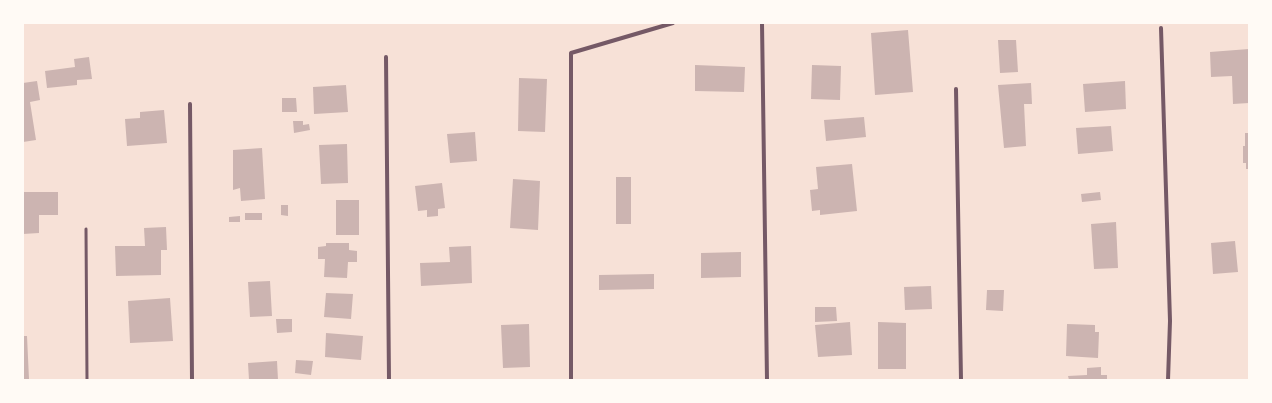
<!DOCTYPE html>
<html>
<head>
<meta charset="utf-8">
<style>
  body { margin:0 }
  #map { position:relative; width:1272px; height:403px; overflow:hidden; background:#f7e1d7; font-family:"Archivo Narrow",sans-serif }
  canvas { display:block }
  .frame { position:absolute; inset:0; border:24px solid #fffaf5; pointer-events:none }
</style>
</head>
<body>
<div id="map">
<canvas width="1272" height="403"></canvas>
<div class="frame"></div>
</div>
<script>
const context = document.querySelector('canvas').getContext('2d');
context.lineJoin = 'round';
function paint(path, color) {
  context.fillStyle = color;
  context.fill(path, 'evenodd');
}
function stroke(path, color, width, dash) {
  context.strokeStyle = color;
  context.lineWidth = width;
  context.lineCap = dash ? 'butt' : 'round';
  context.setLineDash(dash || []);
  context.stroke(path);
}
paint(new Path2D(`
  M908,30L913,92L875,95L871,33Z
  M998,40H1016L1018,72L1000,73Z
  M1249,49V103L1233,104L1232,76L1211,77L1210,52Z
  M89,57L92,79L77,80V85L47,88L45,71L75,67L74,59Z
  M695,65L745,67L744,92L695,91Z
  M812,65L841,66L840,100L811,99Z
  M519,78L547,79L545,132L518,131Z
  M37,81L40,100L30,102L36,140L23,142V83Z
  M1125,81L1126,109L1085,112L1083,84Z
  M1031,83L1032,104H1024L1026,146L1004,148L998,85Z
  M346,85L348,112L314,114L313,87Z
  M282,98H296L297,112H282Z
  M164,110L167,143L127,146L125,119L140,118V112Z
  M864,117L866,137L826,141L824,120Z
  M293,121H303V125L309,124L310,130L294,133Z
  M1111,126L1113,151L1078,154L1076,128Z
  M475,132L477,161L450,163L447,134Z
  M1245,133H1249V169H1246V163H1243V146H1245Z
  M347,144L348,183L321,184L319,145Z
  M262,148L265,199L241,201L240,188L233,190V150Z
  M852,164L857,211L820,215V210L812,211L810,190L818,189L816,167Z
  M616,177H631V224H616Z
  M513,179L540,181L538,230L510,228Z
  M442,183L445,208L438,209V216L427,217V210L418,211L415,186Z
  M23,192H58V215H39V233L23,234Z
  M1100,192L1101,200L1082,202L1081,194Z
  M336,200H359V235H336Z
  M281,205H288V216L281,215Z
  M245,213H262V220H245Z
  M240,216V222H229V217Z
  M1116,222L1118,268L1094,269L1091,224Z
  M166,227L167,250H161V275L116,276L115,246H145L144,228Z
  M1235,241L1238,272L1213,274L1211,243Z
  M326,243H349V250L357,251V262H348L347,278L324,277L325,259H318V247L326,246Z
  M471,246L472,283L421,286L420,263L450,262L449,247Z
  M741,252V277L701,278V253Z
  M654,274V289L599,290V275Z
  M270,281L272,316L250,317L248,282Z
  M931,286L932,309L905,310L904,287Z
  M987,290H1004L1003,311L986,310Z
  M326,293L353,294L351,319L324,317Z
  M170,298L173,341L130,343L128,301Z
  M815,307H836L837,321L815,322Z
  M276,319H292V332L277,333Z
  M850,322L852,355L818,357L815,325Z
  M878,322L906,323V369H878Z
  M529,324L530,367L503,368L501,325Z
  M1067,324L1095,325V332H1099L1098,358L1066,356Z
  M326,333L363,336L361,360L325,357Z
  M23,336H27L29,379H23Z
  M296,360L313,361L311,375L295,373Z
  M277,361L278,380H249L248,363Z
  M1101,367V375H1107V380H1069L1068,376L1087,375V368Z`), '#ccb4b1');
stroke(new Path2D(`
  M86,229L87,380`), '#755966', 3);
stroke(new Path2D(`
  M762,23L767,380
  M1161,28L1170,321L1168,380
  M386,57L389,380
  M956,89L961,380
  M190,104L192,380
  M571,380V53L673,23`), '#755966', 4);
</script>
</body>
</html>
